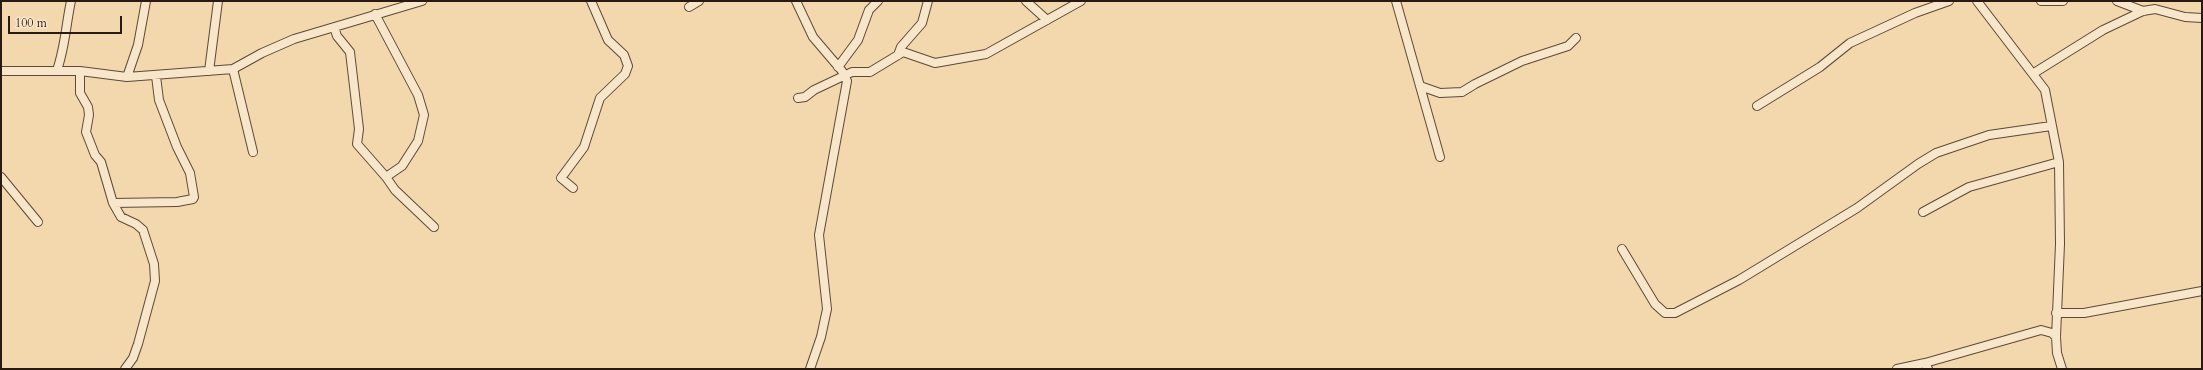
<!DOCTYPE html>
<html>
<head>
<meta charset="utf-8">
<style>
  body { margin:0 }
  #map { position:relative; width:2203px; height:370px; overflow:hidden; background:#f2d8ac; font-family:Cardo,serif }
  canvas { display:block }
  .frame { position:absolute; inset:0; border:2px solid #2a1912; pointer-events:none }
  .scale { position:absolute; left:8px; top:16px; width:114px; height:18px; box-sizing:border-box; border:2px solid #2a1912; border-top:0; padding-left:5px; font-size:12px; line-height:14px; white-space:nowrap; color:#2a1912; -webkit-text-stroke:3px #f7e6c9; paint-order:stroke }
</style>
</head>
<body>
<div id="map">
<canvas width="2203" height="370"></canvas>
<div class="frame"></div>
<div class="scale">100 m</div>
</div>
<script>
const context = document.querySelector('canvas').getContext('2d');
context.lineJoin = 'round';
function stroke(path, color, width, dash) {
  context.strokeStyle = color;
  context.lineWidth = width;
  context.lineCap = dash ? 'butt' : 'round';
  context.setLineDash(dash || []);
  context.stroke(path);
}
const street = new Path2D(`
  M796,1L813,37L842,71L847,81L819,235L827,309L821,337L810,369
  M1026,1L1047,20
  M1396,1L1440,157
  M1977,1L2045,90L2059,162L2060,244L2056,337L2057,353L2062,369
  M2041,1H2063
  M2117,1L2143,11
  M689,7L699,1
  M375,14L418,95L424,115L418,141L402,166L386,177L395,190L434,227
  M334,27L337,36L350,52L359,129L357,144L386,177
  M898,55L901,47L922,23L928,1
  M838,67L858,40L869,10L878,1
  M233,69L253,152
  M57,70C65,48 66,24 71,1
  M1,71H80L127,77L233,69L262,53L294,39L422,1
  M80,71V93L88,107L89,115L86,132L95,155L101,162L113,203L177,202L193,199L194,197L190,173L177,147L159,100L156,76
  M209,71L218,1
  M2034,73L2103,30L2143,11L2155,9L2185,17L2202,18
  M127,77L138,45L146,1
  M1420,86L1440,93L1462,92L1475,84L1522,61L1568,46L1576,38
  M798,98L805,97L814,90L852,72H870L903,52L935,63L986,54L1081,1
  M1757,106L1820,67L1850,43L1915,13L1949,1
  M1,177L38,222
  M573,188L561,178L584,147L600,98L625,74L628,66L624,55L608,40L591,1
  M113,203L121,217L136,224L143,230L154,264L155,281L138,344L133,358L125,369
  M1923,212L1969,187L2059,162
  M1622,249L1655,304L1665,313H1675L1739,280L1857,208L1918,164L1936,153L1989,135L2051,126
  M2056,313H2084L2202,291
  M1897,369L1925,363
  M1928,369L1925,363L2041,330L2052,333L2056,337`);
stroke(street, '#5c4938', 10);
stroke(street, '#f7e6c9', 8);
</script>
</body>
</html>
